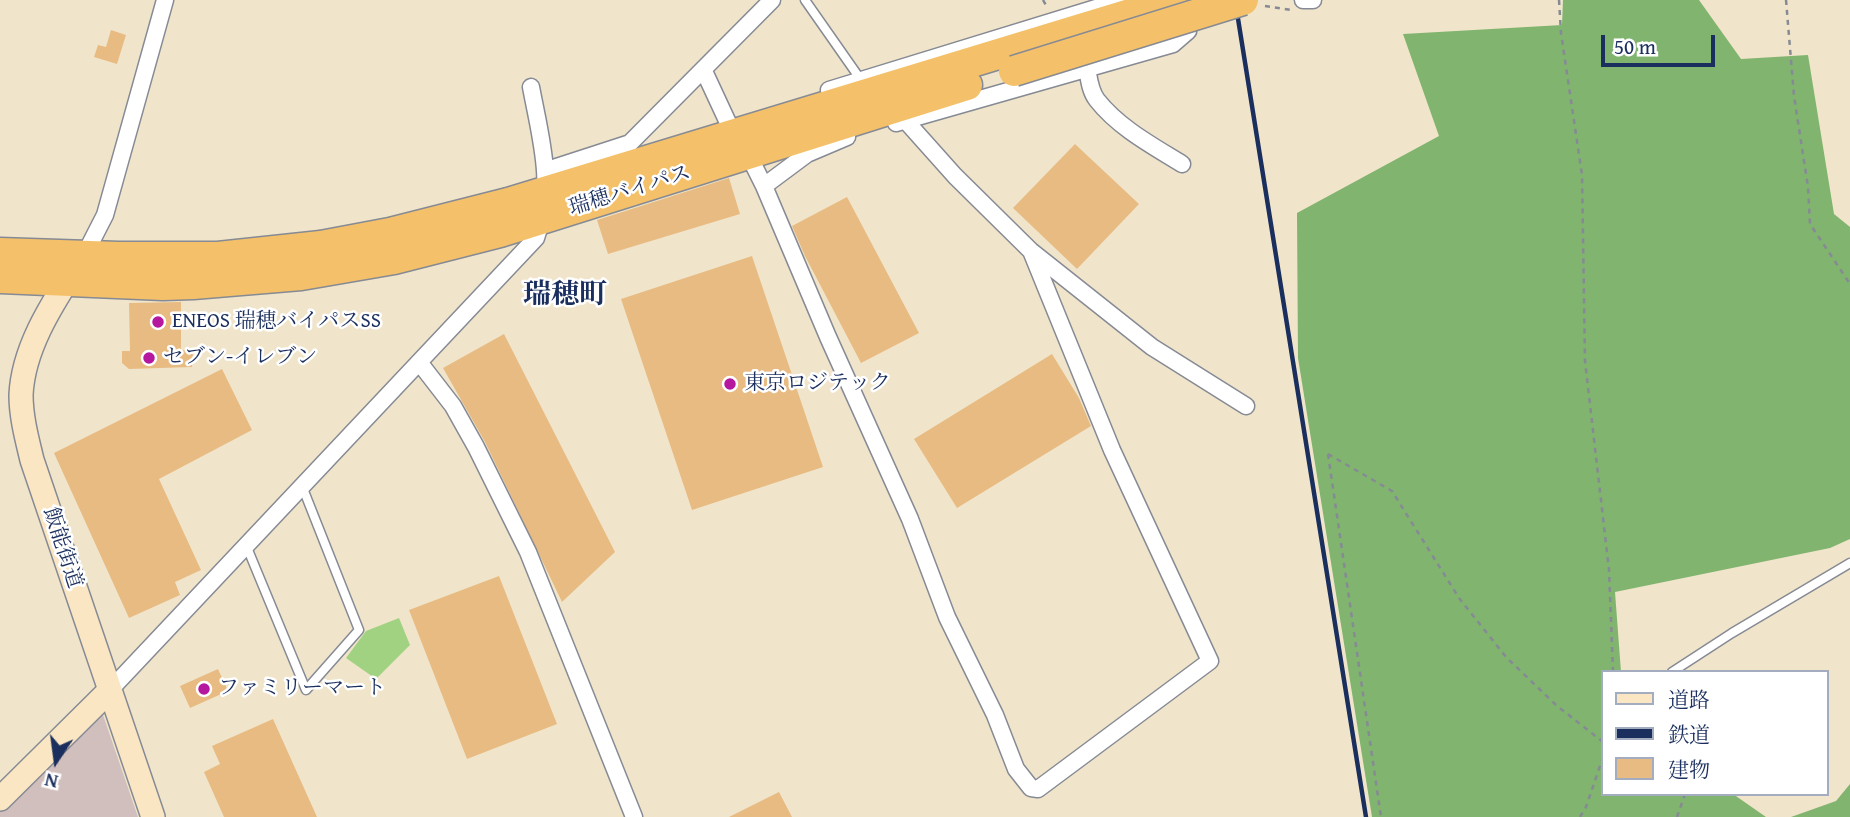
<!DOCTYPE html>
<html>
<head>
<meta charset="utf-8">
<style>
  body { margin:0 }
  #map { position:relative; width:1850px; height:817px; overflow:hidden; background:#f0e5ca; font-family:"Gentium Book Plus","Noto Serif JP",serif }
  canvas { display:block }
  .legend { position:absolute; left:1601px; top:670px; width:228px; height:126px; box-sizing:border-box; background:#fff; border:2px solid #a4acbf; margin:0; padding:9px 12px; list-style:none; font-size:21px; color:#1b2f5e }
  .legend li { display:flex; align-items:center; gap:14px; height:35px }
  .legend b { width:35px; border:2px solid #a4acbf }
  .north { position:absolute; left:21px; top:726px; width:70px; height:70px; -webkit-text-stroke:5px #fff; paint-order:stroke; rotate:193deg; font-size:19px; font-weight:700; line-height:28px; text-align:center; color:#1b2f5e }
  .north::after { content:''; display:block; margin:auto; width:24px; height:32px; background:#1b2f5e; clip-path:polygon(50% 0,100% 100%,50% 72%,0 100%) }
  .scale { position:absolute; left:1601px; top:35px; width:114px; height:32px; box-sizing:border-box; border:4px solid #1b2f5e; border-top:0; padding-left:9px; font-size:21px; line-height:24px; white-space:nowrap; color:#1b2f5e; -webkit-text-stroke:5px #fff; paint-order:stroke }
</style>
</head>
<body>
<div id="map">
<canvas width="1850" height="817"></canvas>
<ul class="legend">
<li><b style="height:9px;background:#fbe6c3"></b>道路</li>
<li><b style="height:9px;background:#1b2f5e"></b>鉄道</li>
<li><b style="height:19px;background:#e8bb83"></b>建物</li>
</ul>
<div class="north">N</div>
<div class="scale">50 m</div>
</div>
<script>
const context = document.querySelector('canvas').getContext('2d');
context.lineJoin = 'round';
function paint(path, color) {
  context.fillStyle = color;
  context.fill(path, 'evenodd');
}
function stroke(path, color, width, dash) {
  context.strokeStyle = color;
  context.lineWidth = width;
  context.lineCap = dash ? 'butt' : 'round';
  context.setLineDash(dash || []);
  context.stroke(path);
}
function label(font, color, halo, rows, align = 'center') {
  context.font = font + ' "Gentium Book Plus","Noto Serif JP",serif';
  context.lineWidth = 5;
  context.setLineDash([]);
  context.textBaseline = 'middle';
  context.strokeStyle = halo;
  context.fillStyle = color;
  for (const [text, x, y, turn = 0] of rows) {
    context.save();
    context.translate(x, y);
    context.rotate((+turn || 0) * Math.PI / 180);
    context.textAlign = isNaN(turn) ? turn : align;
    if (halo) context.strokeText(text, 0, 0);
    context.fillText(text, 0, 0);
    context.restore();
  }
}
paint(new Path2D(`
  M101,709L138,817H0V807Z`), '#d1bfbd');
paint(new Path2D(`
  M399,618L410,645L376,679L346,658L366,631Z`), '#a1d281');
paint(new Path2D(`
  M1563,0H1699L1741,59L1808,55L1834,214L1850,227V539L1830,548L1615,592L1621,672H1603V794H1733L1766,817H1372L1298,358L1297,213L1439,136L1403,34L1562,25Z
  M1850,784V817H1791L1836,801Z`), '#80b46f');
paint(new Path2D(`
  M111,30L126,35L117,64L94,57L98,45L106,47Z
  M1075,144L1139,204L1077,269L1013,208Z
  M729,178L740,214L608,254L597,220Z
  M847,197L919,333L861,363L805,256L792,226Z
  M752,256L823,467L692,510L621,299Z
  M181,302V350L193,351L192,367L129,369L122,363V351H130L129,303Z
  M504,334L615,552L562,602L485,442L443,368Z
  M1052,354L1079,398L1091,426L957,508L914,439Z
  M222,369L252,430L159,479L201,570L175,582L180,595L129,618L54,453Z
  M499,576L557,724L467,759L409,610Z
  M218,669L228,691L190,708L180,686Z
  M273,719L317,817H224L204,772L220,764L212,746Z
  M779,792L792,817H729Z`), '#e8bb83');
const lane = new Path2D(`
  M805,0L861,80
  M246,545L306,690L359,630L302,486
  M1672,672L1732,633L1850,563`);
const street = new Path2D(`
  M1303,0H1313
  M1087,68C1089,79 1090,91 1097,100C1119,128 1153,146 1182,164
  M704,71L730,127
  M829,90L1122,0
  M905,120L955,176L1031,251L1152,347L1246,406
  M896,123L1173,44L1188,31L1184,15
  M748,154L764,186L828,337L910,519L947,617L995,715L1016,769L1031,788L1038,789L1210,661L1112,450L1031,251
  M547,170L630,143L772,0
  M764,186L807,154L847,137
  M84,256L105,215L165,0
  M419,362L453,406L476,447L528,552L634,817
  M110,690L536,238C555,185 541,140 531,87`);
const secondary = new Path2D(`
  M74,270C50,307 23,350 21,395C21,417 27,439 32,460L153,817
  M0,799L110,690`);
const highway = new Path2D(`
  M0,253L119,257H218L321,246L390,233L508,203L1176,0
  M0,278L163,285L193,284L301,275L394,259L500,232L967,85`);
stroke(lane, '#868a94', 11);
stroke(street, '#868a94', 19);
stroke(secondary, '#868a94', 26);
stroke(highway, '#868a94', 33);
stroke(new Path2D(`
  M1043,0L1047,7
  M1559,0L1561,33L1582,175L1585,361L1609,570L1613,672
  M1786,0L1794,96L1808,187L1810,224L1850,284
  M1265,6L1292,10
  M1328,454L1392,491L1459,598L1506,657L1556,705L1603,742
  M1328,454L1381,817
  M1580,817L1586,807L1603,757
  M1677,817L1685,794`), '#868a94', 2.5, [5, 5]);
stroke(lane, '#fff', 8);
stroke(street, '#fff', 16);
stroke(secondary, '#fbe6c3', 23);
stroke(highway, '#f4c16a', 30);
stroke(new Path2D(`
  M1235,0L1366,817`), '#1b2f5e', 4.5);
const highwayBridge = new Path2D(`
  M1014,71L1243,0`);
stroke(highwayBridge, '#868a94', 33, []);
stroke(highwayBridge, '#f4c16a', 30);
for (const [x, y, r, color] of [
  [158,322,7,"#b5179e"],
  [149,358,7,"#b5179e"],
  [730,384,7,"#b5179e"],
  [204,689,7,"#b5179e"]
]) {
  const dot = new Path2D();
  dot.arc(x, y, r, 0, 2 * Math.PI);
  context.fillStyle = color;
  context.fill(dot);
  stroke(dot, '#fff', 2.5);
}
label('21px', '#1b2f5e', '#fff', [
  ["瑞穂バイパス",630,191,-17],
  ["飯能街道",62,548,72]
]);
label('21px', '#1b2f5e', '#fff', [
  ["ENEOS 瑞穂バイパスSS",172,322],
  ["セブン-イレブン",163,358],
  ["東京ロジテック",744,384],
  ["ファミリーマート",218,689]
], 'left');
label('bold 28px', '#1b2f5e', '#fff', [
  ["瑞穂町",565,296]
]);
</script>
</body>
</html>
